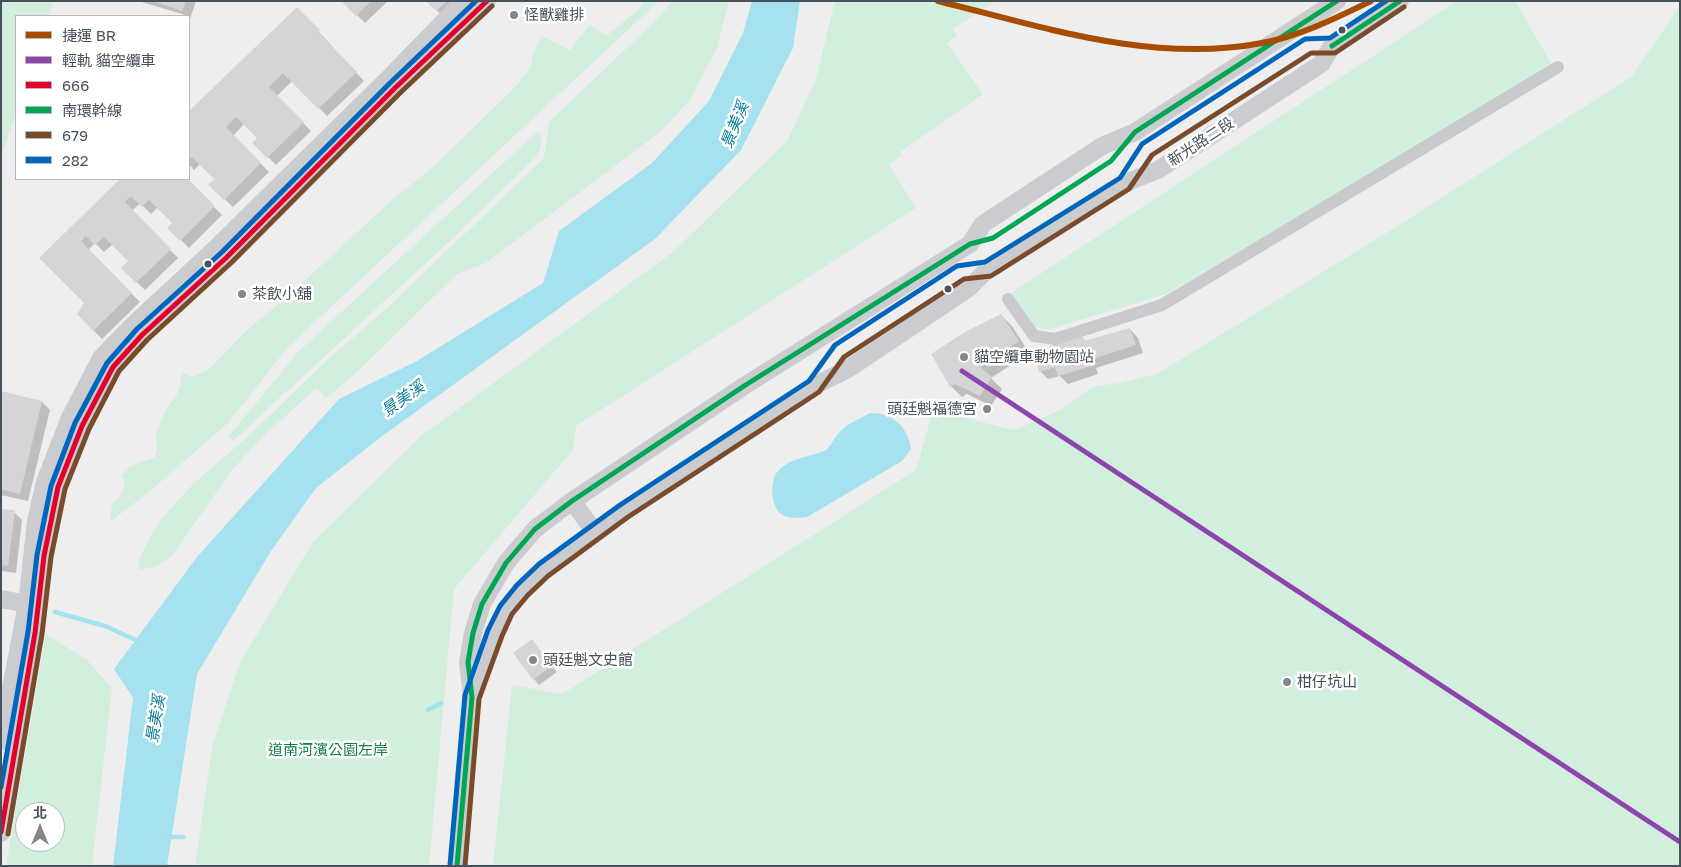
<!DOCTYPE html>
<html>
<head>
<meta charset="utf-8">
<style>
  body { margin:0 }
  #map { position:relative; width:1681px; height:867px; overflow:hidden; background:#efeeee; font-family:"Golos Text","Noto Sans TC",sans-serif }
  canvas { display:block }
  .frame { position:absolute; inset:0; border:2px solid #45515b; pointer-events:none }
  .legend { position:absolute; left:15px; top:15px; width:175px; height:165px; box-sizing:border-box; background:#fff; border:1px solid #b5b9bd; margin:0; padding:6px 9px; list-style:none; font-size:15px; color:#45515b }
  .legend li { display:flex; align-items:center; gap:10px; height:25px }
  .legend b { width:25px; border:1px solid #b5b9bd }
  .north { position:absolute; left:15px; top:802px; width:50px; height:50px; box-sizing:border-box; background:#fff; border:1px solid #b5b9bd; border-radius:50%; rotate:0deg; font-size:14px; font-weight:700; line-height:20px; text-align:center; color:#45515b }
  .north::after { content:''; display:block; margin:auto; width:18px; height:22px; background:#80888e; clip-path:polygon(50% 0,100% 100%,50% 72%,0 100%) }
</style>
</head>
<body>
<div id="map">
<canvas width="1681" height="867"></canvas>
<div class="frame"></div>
<ul class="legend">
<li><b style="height:6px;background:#a74c00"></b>捷運 BR</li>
<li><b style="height:6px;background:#8e44ad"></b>輕軌 貓空纜車</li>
<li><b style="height:6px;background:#e4002b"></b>666</li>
<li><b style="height:6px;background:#00a651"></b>南環幹線</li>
<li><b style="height:6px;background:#7a4b2a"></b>679</li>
<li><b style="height:6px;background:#0065bd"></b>282</li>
</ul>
<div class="north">北</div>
</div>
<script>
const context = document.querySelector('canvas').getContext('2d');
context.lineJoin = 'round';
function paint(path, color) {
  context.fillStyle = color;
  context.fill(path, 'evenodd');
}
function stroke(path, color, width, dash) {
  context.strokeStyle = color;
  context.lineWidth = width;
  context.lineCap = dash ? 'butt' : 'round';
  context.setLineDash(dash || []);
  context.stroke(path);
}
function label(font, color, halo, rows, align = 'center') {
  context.font = font + ' "Golos Text","Noto Sans TC",sans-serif';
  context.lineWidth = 5;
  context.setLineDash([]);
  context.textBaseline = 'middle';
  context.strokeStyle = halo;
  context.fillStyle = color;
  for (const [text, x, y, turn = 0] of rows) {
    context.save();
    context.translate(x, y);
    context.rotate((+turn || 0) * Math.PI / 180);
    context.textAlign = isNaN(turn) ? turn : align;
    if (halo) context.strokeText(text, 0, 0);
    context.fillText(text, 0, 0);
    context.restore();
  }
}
paint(new Path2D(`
  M1,1H53L48,16H16V113L1,157Z
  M644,1H659L287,348L228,423L150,491L110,522L112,504C121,498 123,492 125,482L121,476C130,465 141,461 154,458C159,449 156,446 156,436C157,429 162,420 164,414C170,402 183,392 180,379L183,373L193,377L210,368L249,328L285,299L393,199L432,168L515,87L531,67L532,56L542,36L570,50L590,25L606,36L638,10Z
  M673,1H729L717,48L690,100L659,133L486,263L457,274L354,375L325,399L322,392L315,389L264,436L232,470L172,556L156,566L139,570V560L151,535L164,516L194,483L252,433L324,363L386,309L544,158L549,122L653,23Z
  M835,1H995L953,29L957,36L947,43L983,94L900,152L902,155L889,165L916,208L576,426L573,450L454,589L429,866H195L212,748L239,664L313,542L421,436L673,252L787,141L815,82Z
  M1457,1H1515L1551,63L1532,79L1166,294L1047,330L1032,326L1011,293Z
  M1680,6V866H493L512,685L562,694L916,470L933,410L1014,430L1058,411L1095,386L1120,383L1157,374L1391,230L1631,77Z
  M537,132L540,133C542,142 541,148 537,156L453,238L233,441L229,436L298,352Z
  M46,634L87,660L112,688L92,866H6ZM25,812H55V842H25Z`), '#d1efdc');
paint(new Path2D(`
  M752,1H800L793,48L741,150L655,239L381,437L316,488L271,551L197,674L167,866H113L133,698L114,669L197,557L339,399L417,361L543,283L559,231L652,163L709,101L743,33Z
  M870,413C894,413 907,426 911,449L902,461L807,517C799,518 788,519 781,514C770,505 770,480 778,471C790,458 809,457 824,451C830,449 833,439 838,434C846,424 859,419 870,413Z`), '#a5e1ef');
paint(new Path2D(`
  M138,1H196L190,19L189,16Z
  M343,1H388L365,23Z
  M428,1H463L442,16Z
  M297,8L364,81L327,116L292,81L277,96L311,131L276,165L254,143L258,138L244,124L233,136L269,172L233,207L210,185L216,179L200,164L194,170L189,164V113Z
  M122,179H186L222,215L189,248L169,228L174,223L158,207L151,214L140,203L132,211L178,258L145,290L122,268L129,261L113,244L104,252L95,243L88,250L140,302L102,339L78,314L86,303L40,258Z
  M1001,315L1012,326L1029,353L991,378L1002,389L991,406L967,394L962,397L951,386Z
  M1130,329L1138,338L1143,353L1096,368L1098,374L1068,384L1060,376L1048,379L1040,371L1052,351L1082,337L1086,342Z
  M1,392L42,402L50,410L28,501L1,495Z
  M1,510L14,512L22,520L16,573L1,571Z
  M532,641L557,672L539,685L534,679Z`), '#0003');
stroke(new Path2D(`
  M55,612L105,626L140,642
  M428,710L441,703
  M165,837H183`), '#a5e1ef', 4.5);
paint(new Path2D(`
  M153,1H186L182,11Z
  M341,1H371L356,16Z
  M426,1H447L436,11Z
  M297,7L320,30L318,32L357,72L318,109L283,73L269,87L304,122L267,158L252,143L257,138L236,117L226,127L261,163L224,200L208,185L214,179L192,157L189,160V111Z
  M120,179H188L215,206L180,241L167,228L172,223L149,200L142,207L131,196L125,202L171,249L136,283L121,268L128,261L104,237L95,245L86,236L81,241L132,293L93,331L77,314L84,303L39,258Z
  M1001,314L1019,341L980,367L992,377L980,396L955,384L950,387L931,354L965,332Z
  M1130,328L1136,345L1089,360L1091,366L1058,376L1055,367L1039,372L1034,354L1051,350L1049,346L1082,336L1084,341Z
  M1,391L42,401L20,494L1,489Z
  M1,509L15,510L8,566L1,565Z
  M532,639L552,666L533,680L513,653Z`), '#d5d5d7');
stroke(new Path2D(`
  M1008,299L1034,336L1055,339L1162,305L1558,67`), '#c8cacd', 12);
stroke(new Path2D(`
  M572,501L595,532
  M1,599L39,606
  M473,694C484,667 491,635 506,610C528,577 563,555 594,533C665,481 741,434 814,386L848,369L969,288L988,269L1125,183L1158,170L1321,64L1332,46L1400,1
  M1,741L27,604L36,521L45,482L69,420L101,358L132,326L217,247L388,79L464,1
  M1,833L35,633L44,556L58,487L82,426L113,367L142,335L227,257L395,88L487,1
  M457,866L472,697L468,662L473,633L482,604L506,563L535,529L572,501L744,386L970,244L983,224L1102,146L1135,132L1337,1`), '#cacccf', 18);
stroke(new Path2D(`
  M1,832L35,633L44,556L58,487L82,426L113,367L142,335L227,257L395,88L487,1`), '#e4002b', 5);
stroke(new Path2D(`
  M1332,46L1400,1
  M457,866L472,697L468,662L473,633L482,604L506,563L535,529L572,501L744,386L970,244L993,238L1111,161L1135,132L1337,1`), '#00a651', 5);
stroke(new Path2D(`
  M8,834L42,634L51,557L65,489L89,429L119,371L147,340L232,262L400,93L492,6
  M465,866L479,699L502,636L512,614L528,595L548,576L628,517L819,392L844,357L964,279L991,276L1129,189L1152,155L1311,53H1335L1404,7`), '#7a4b2a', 5);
stroke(new Path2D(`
  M1,787L28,632L37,555L51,486L75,423L107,363L137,329L222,252L390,83L476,1
  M450,865L465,695L488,630L500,606L517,585L539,564L620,505L809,381L835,345L957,266L985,262L1120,178L1142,144L1305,39L1330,38L1386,1`), '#0065bd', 5);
stroke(new Path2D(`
  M962,371L1680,842`), '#8e44ad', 5);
stroke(new Path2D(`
  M938,1C1043,27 1153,64 1262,43C1300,36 1336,18 1371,1`), '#a74c00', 6);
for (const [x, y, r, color] of [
  [514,15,5,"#80888e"],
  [1342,30,4.5,"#45515b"],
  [208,264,4.5,"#45515b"],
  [948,289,4.5,"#45515b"],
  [242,294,5,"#80888e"],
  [964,357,5,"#80888e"],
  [987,409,5,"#80888e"],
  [533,660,5,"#80888e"],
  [1287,682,5,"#80888e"]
]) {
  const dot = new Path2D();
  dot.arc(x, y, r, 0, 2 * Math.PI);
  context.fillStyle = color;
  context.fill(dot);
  stroke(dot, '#fff', 2);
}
label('15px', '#45515b', '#fff', [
  ["怪獸雞排",524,15],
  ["茶飲小舖",252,294],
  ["貓空纜車動物園站",974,357],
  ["頭廷魁福德宮",977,409,"right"],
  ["頭廷魁文史館",543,660],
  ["柑仔坑山",1297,682]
], 'left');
label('15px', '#45515b', '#fff', [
  ["新光路二段",1201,142,-33]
]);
label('15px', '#137f46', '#fff', [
  ["道南河濱公園左岸",328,750]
]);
label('italic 16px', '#087c95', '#fff', [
  ["景美溪",735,125,-68],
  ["景美溪",403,399,-36],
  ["景美溪",156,719,-81]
]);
</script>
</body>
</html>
